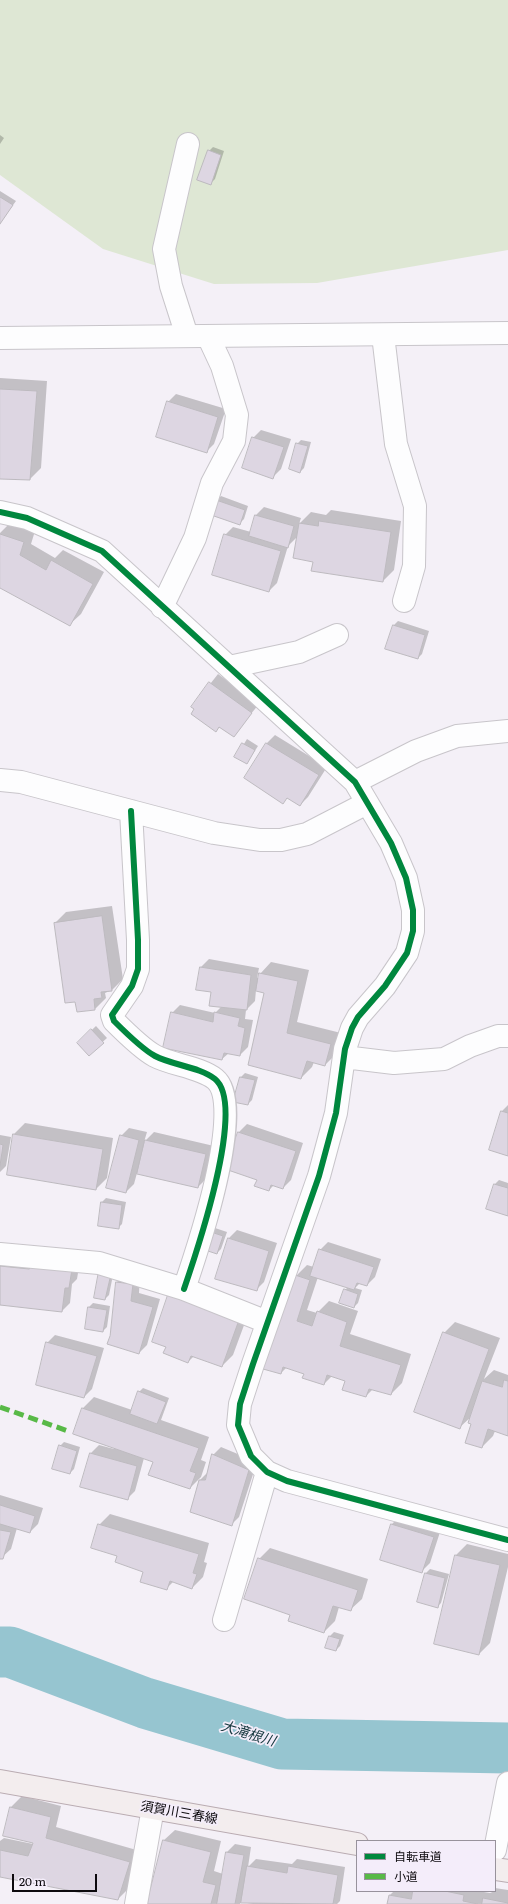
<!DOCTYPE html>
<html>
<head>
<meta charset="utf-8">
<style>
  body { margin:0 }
  #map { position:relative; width:508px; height:1904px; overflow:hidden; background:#f4f0f7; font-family:Literata,"Noto Sans JP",serif }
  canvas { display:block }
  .legend { position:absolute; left:356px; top:1840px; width:140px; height:52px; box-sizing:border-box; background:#f4edfa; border:1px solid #98929c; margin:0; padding:5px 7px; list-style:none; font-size:12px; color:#0d0a0e }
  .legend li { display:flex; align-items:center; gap:8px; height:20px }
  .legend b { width:20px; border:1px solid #98929c }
  .scale { position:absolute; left:12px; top:1874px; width:85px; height:18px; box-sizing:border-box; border:2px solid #0d0a0e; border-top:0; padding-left:5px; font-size:12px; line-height:14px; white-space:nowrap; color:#0d0a0e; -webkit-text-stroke:3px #f4edfa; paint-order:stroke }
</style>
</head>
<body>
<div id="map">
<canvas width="508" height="1904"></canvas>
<ul class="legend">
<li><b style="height:5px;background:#00873e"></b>自転車道</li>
<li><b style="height:5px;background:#58b947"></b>小道</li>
</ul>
<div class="scale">20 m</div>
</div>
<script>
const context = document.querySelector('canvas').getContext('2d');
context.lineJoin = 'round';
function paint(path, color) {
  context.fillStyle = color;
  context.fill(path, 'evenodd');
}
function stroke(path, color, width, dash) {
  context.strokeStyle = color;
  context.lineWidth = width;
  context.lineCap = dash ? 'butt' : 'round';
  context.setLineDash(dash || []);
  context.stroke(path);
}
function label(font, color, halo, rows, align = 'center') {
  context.font = font + ' Literata,"Noto Sans JP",serif';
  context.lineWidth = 3.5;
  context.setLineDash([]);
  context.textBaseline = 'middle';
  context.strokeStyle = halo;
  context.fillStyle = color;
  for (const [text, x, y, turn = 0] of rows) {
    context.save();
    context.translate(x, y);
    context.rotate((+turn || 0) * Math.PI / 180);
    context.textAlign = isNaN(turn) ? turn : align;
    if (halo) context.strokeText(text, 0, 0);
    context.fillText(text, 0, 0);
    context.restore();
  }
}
paint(new Path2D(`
  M0,0H508V250L317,283L214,284L103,249L0,175Z`), '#dee7d4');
paint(new Path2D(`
  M0,135L4,138L0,144Z
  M213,147L224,151L215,179L211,183L209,151Z
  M0,191L16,201L0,223Z
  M0,378L47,381L41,468L30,479L0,478Z
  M176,394L226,409L214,444L206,452L168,402Z
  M261,430L291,439L281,469L273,477L253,438Z
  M301,440L311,442L304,468L300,472L297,444Z
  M221,496L248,506L244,519L240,523L217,500Z
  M264,507L301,518L299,524L311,512L326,515L331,510L401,521L394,570L383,581L314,561L298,536L288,546L277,583L269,591L225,535L233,527L251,532L256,515Z
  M10,523L35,531L31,544L55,558L63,550L104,572L81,614L69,625L0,587V533Z
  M398,621L429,631L422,654L418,658L387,648L394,625Z
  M218,674L259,704L233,736L220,727L216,730L192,707Z
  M275,735L327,767L308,797L300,805L288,797L283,802L245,778L267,743Z
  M247,739L258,746L247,763L236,757Z
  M112,906L123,979L112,990L105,993L106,998L95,1009L55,923L66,912Z
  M209,959L259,968L257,978H259L260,974L271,962L309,970L297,1022L341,1033L336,1054L325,1065L314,1062L312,1067L301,1078L265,992L256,990L255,1001L246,1010L245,1019L253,1020L248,1047L240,1055L229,1053L222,1059L172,1013L180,1005L215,1013L222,1006L212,991L201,967Z
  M96,1026L107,1038L89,1054L78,1043Z
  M245,1073L258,1077L252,1100L248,1104L235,1101L241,1077Z
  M508,1105V1155L502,1111Z
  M25,1123L113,1138L107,1178L96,1189L14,1134Z
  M247,1124L303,1143L291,1180L283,1188L274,1185L269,1190L258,1179L227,1168L239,1132Z
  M129,1128L147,1132L144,1142L154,1132L214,1146L206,1179L198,1187L137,1173L134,1184L126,1192L121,1136Z
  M0,1135L11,1137L6,1166L0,1172Z
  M499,1180L508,1183V1215L495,1184Z
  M106,1198L126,1202L122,1224L118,1228L102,1202Z
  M215,1228L227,1232L221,1249L217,1253L211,1232Z
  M237,1230L277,1243L264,1282L256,1290L217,1278L229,1238Z
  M328,1242L381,1259L375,1277L367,1285L360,1283L355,1288L362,1290L358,1303L354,1307L345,1290L348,1287L318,1277L307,1310L317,1313L329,1301L358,1311L350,1334L411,1354L402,1383L391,1394L373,1389L366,1396L346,1380L332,1376L324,1384L305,1373L287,1367L281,1373L296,1276L307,1265L314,1267L320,1250Z
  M0,1258L80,1261L77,1279L72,1284L70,1303L62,1311L0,1304Z
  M114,1270L109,1295L105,1299L95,1297Z
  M125,1274L140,1276L139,1293L160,1299L147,1345L139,1353L111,1336L117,1282Z
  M93,1303L110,1306L107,1327L103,1331L89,1307Z
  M250,1309L233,1355L222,1366L194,1356L188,1362L167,1346Z
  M455,1322L500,1338L484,1379L494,1370L508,1375V1435L495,1431L493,1436L482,1447L472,1424V1416L459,1428L444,1333Z
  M55,1335L104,1348L92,1389L84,1397L47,1343Z
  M143,1388L169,1398L161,1420L209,1437L201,1460L206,1462L201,1477L190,1488L154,1462L144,1458L135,1491L127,1499L82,1486L91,1453L99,1445L114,1449V1448L74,1434L83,1408L94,1397L132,1410L139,1392Z
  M64,1442L80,1447L74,1469L70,1473L60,1446Z
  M221,1447L257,1462L239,1517L231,1525L200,1480L208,1472L213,1455Z
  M0,1495L43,1508L38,1524L30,1532L17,1528L11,1549L0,1559Z
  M110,1514L209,1543L204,1562L207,1563L203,1577L192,1588L174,1581L166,1589L144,1571L99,1525Z
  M400,1516L441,1529L430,1563L422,1571L392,1524Z
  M467,1544L508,1554V1567L490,1643L479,1654L435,1643L456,1555Z
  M270,1548L368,1579L362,1599L350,1610L339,1607L335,1621L324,1632L291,1614L259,1559Z
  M430,1569L449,1574L441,1603L437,1607L426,1573Z
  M334,1632L344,1635L340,1646L336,1650L326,1647L330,1636Z
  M22,1796L61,1806L56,1827L140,1851L129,1888L118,1899L0,1876V1841L4,1838L33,1844L34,1842L11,1807Z
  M175,1830L221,1841L214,1871L223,1874L227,1852L235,1844L251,1847L248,1867L256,1859L292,1864L297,1859L345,1867L340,1901L337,1904L286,1902L284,1904H253L241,1902L240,1904H148L163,1841Z
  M495,1888L508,1890V1904H388L390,1895L394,1891H478L490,1893L495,1891Z`), '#0003');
stroke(new Path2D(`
  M0,1652H10L145,1703L282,1744L508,1748`), '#96c5d0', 51);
const building = new Path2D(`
  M208,150L221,155L211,185L197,180Z
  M0,197L13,205L0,224Z
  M0,389L37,391L30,480L0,479Z
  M167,401L218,417L207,453L156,437Z
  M252,437L284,447L273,479L242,468Z
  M296,443L308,446L300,473L289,469Z
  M216,500L245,510L240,525L211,515Z
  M255,515L294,526L288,548L249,536Z
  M319,521L391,532L383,582L311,571L313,562L293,558L299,523L318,526Z
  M0,534L24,542L20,555L46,570L51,560L93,584L70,626L0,588Z
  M224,534L281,551L269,592L212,575Z
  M393,625L425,635L418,659L385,649Z
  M209,682L252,713L234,737L219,727L216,732L191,714L194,709L191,707Z
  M242,743L255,750L247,764L234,757Z
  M266,743L319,775L300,806L287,798L283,804L244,778Z
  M102,916L112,991L101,992L102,998L94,999L95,1010L77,1012L75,1002L65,1003L54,923Z
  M200,967L251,975L247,1010L209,1006L211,992L196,990Z
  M259,973L298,981L287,1033L331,1044L325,1066L307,1061L301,1079L248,1065L264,993L256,991Z
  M171,1012L213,1022L214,1012L240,1018L238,1026L245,1028L240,1056L224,1053L222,1060L163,1048Z
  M91,1029L104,1043L89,1056L77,1043Z
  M240,1077L255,1080L248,1105L233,1102Z
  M501,1111L508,1113V1156L489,1150Z
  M238,1132L296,1151L283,1189L271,1185L269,1191L254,1186L257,1180L225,1169Z
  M13,1134L103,1149L96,1190L7,1175Z
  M120,1135L139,1140L126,1193L106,1188Z
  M145,1140L206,1154L198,1188L137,1174Z
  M0,1144L3,1145L0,1166Z
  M494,1184L508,1188V1216L486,1209Z
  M101,1202L122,1205L119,1229L98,1226Z
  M211,1232L223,1236L217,1254L205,1250Z
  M228,1238L269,1251L257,1291L215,1279Z
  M319,1249L374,1267L367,1286L357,1283L354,1290L310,1276Z
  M30,1263L72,1269L69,1288H65L62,1312L0,1305V1266L29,1269Z
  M99,1271L111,1274L105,1300L94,1298Z
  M295,1275L310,1280L297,1321L312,1326L317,1311L347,1322L340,1346L401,1365L391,1395L369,1389L366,1397L342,1390L345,1381L327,1375L324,1385L302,1378L304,1374L283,1367L281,1374L263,1369Z
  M116,1282L133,1284L131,1301L153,1307L139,1354L107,1344L110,1336Z
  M344,1289L358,1294L354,1308L339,1303Z
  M168,1295L239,1320L222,1367L191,1356L188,1363L163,1353L166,1347L152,1342Z
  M88,1307L107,1310L103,1332L85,1329Z
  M443,1332L489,1349L460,1429L414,1412Z
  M46,1342L97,1356L84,1398L36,1385Z
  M504,1380L508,1381V1436L488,1429L482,1448L465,1443L471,1424L468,1423L482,1381L502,1387Z
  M138,1391L166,1402L157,1424L130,1414Z
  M82,1408L199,1448L190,1471L196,1473L190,1489L148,1475L153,1462L73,1434Z
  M59,1445L77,1451L70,1474L52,1469Z
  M90,1453L137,1466L128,1500L80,1487Z
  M212,1454L249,1470L232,1526L190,1512L199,1480H205Z
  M0,1505L35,1516L30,1533L0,1524Z
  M98,1524L199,1554L193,1573L197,1574L192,1589L170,1581L167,1590L140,1582L143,1572L115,1562L117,1556L91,1548Z
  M391,1524L434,1537L422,1573L380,1560Z
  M0,1530L11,1532L3,1559H0Z
  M455,1555L500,1565L479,1655L434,1644Z
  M258,1558L358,1590L351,1611L333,1606L324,1633L288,1621L290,1615L244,1599Z
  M425,1573L445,1578L438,1608L417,1602Z
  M329,1636L340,1639L336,1651L325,1648Z
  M10,1807L51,1817L46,1838L130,1862L118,1900L0,1877V1850L28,1856L33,1843L3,1836Z
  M163,1840L211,1852L203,1882L216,1885L211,1904H147Z
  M226,1852L244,1855L235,1904H217Z
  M247,1866L287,1873L288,1866L338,1875L333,1904L241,1903Z
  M413,1891H445L464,1895L463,1901L478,1904H387L389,1895L411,1899Z
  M483,1898L508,1903V1904H482Z`);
paint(building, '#ddd6e2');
stroke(building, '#bdbabf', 1);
const minor = new Path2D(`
  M383,335L396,444L415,506L414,566L404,601
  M187,336L171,286L164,249L188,144
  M0,512L27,518L102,551L355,782L391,843L406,878L413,910V931L407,953L385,986L358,1017L352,1028L345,1049L336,1113L319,1176L253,1364L240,1404L238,1425L251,1456L267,1472L287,1481L508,1540
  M162,607L195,538L212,483L234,441L237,415L222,366L208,336
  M229,667L299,652L337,635
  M0,780L21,782L214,833L260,840H281L307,834L367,803
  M355,782L416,751L457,736L508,731
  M131,811L138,940V969L132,986L112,1015L114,1021C125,1032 142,1049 155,1056C172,1065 200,1067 215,1079C247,1105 196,1254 184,1289
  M344,1057L394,1063L444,1059L470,1046L498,1036H508
  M0,1254L99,1263L184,1289L267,1322
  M224,1620L267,1472
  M495,1850L508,1783
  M136,1904L153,1808`);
const tertiary = new Path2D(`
  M0,338L508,333`);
const primary = new Path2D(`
  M0,1781L357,1844
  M495,1869L508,1871`);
stroke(minor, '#c8c5ca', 24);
stroke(tertiary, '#c8c5ca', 24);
stroke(primary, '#baacb2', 24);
stroke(minor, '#fdfdfe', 22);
stroke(tertiary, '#fdfdfe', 22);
stroke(primary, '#f3edee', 22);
stroke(new Path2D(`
  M0,1407L68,1431`), '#58b947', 5, [10, 5]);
stroke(new Path2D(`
  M0,512L27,518L102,551L355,782L391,843L406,878L413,910V931L407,953L385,986L358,1017L352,1028L345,1049L336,1113L319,1176L253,1364L240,1404L238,1425L251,1456L267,1472L287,1481L508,1540
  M131,811L138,940V969L132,986L112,1015L114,1021C125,1032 142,1049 155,1056C172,1065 200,1067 215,1079C247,1105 196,1254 184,1289`), '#00873e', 6);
label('13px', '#0d0a0e', '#f4edfa', [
  ["須賀川三春線",179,1813,10]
]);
label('italic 14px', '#12353b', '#f4edfa', [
  ["大滝根川",248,1734,17]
]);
</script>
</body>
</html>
